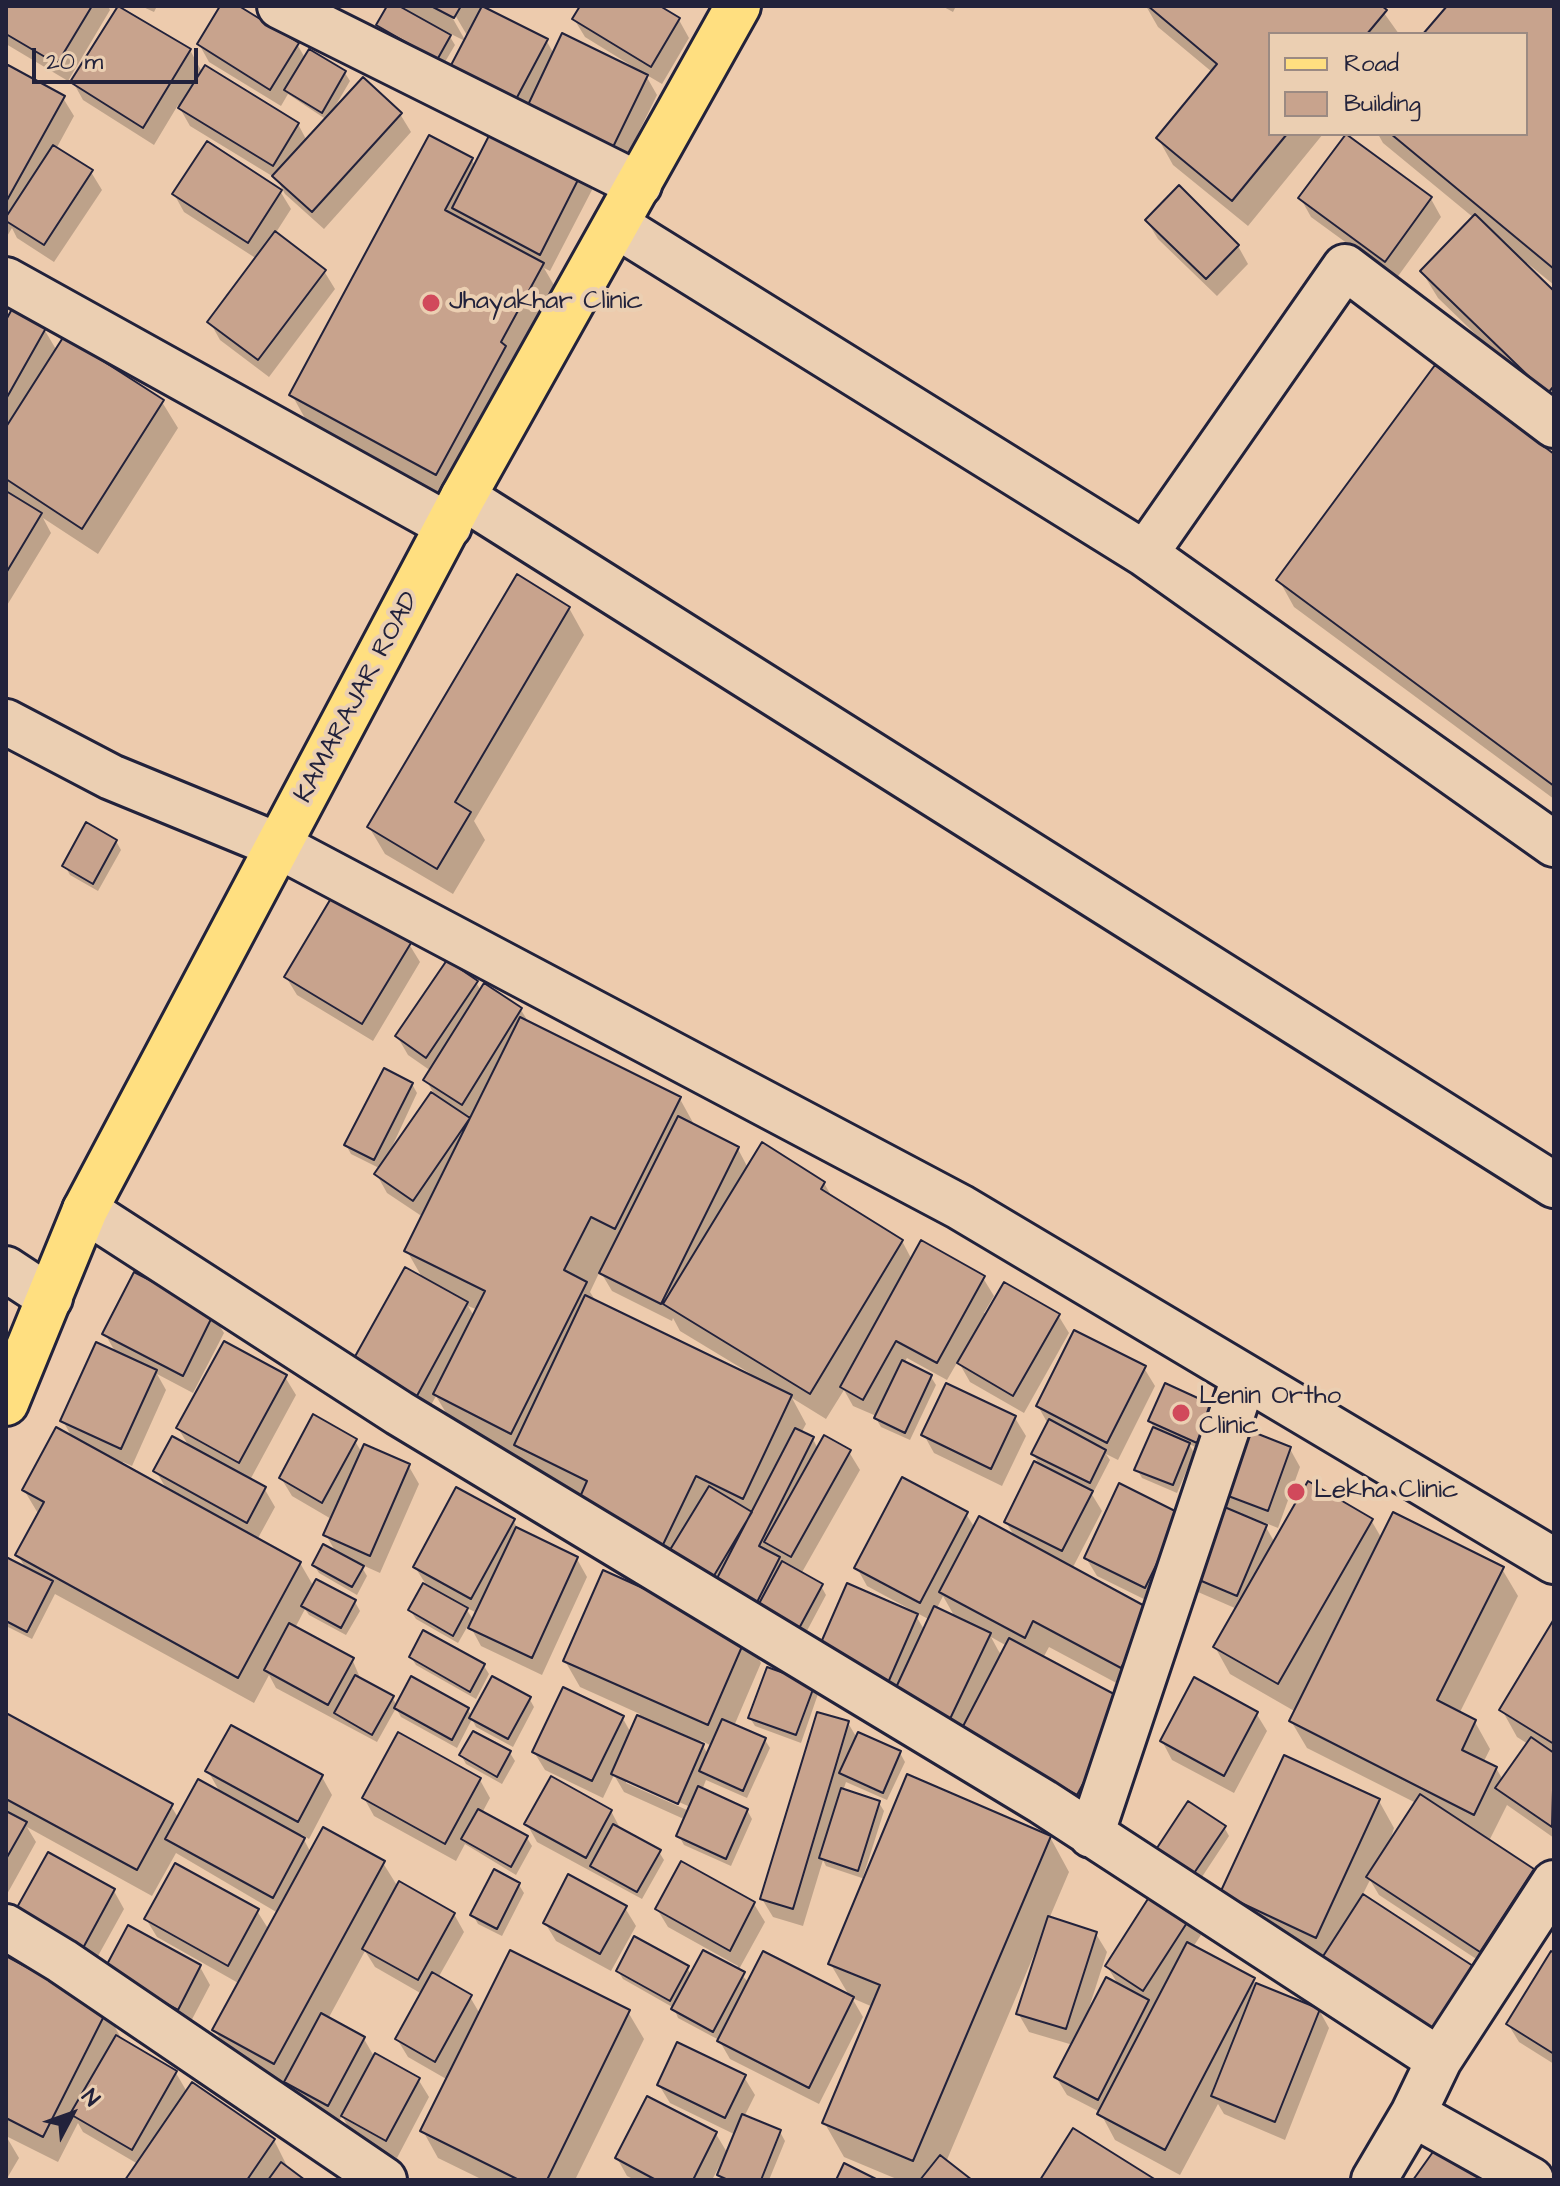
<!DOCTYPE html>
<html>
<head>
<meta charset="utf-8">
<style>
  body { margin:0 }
  #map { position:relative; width:1560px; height:2186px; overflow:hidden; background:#edcbad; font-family:"Architects Daughter",sans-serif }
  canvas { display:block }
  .frame { position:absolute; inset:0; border:8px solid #22223b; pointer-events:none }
  .legend { position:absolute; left:1268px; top:32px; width:260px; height:104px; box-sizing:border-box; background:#ebcfb2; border:2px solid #9b8a82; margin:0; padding:10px 14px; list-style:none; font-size:24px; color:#22223b }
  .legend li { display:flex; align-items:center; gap:16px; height:40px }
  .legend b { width:40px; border:2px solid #9b8a82 }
  .north { position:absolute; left:32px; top:2074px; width:80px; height:80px; -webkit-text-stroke:6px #ebcfb2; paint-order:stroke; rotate:49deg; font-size:22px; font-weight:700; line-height:32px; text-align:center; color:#22223b }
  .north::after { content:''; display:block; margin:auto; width:28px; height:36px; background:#22223b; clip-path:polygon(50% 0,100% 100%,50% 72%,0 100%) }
  .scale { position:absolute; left:32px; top:48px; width:166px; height:36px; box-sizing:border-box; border:4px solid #22223b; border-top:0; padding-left:10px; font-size:24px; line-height:28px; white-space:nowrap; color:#22223b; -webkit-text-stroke:6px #ebcfb2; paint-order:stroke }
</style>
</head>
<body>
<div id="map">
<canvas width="1560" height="2186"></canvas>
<div class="frame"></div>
<ul class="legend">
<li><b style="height:10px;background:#ffdf80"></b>Road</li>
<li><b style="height:22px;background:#c8a38d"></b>Building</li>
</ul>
<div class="north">N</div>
<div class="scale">20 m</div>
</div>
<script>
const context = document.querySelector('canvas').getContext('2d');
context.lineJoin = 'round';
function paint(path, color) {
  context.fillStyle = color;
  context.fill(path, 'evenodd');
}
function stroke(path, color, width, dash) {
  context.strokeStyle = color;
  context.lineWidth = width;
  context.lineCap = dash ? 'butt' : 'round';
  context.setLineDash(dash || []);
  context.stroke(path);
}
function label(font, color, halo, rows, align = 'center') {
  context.font = font + ' "Architects Daughter",sans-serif';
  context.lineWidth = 8;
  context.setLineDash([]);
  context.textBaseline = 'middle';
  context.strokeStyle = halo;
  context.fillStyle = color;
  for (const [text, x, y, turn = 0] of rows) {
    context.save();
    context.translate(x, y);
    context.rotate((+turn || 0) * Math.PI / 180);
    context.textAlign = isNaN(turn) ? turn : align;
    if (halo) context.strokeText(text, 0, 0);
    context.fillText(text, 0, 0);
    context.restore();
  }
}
paint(new Path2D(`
  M6,6H108L110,10L68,81L6,44Z
  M120,6L190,50L202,72L298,124L307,141L327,120L288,94L281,106L209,62L199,44L222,6H235L297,44L305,58L345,73L350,81L333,110L400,114L411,132L324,229L285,194L277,179L190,126L178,105L154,145L83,100L73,82Z
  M141,6H157L154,12Z
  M389,6H489L488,9L546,40L554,54L631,69L632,66L585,37L574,19L582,6H656L679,20L689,38L662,84L645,74L657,95L622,166L524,120L465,41L447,32L455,45L442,67L383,34L378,25ZM451,8L468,37L465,40L448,10Z
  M942,6H956L953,12Z
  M1146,6H1379L1399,34H1270V134H1323L1248,226L1173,165L1158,138L1212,72L1158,27Z
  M1449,6H1554V285L1527,263L1525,265L1554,293V410L1438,298L1422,272L1474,218L1383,143L1378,134H1526V34H1426Z
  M6,74L63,98L74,116L56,149L91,172L102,190L54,262L17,238L12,228L6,238Z
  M471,159L476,167L582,170L593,188L550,271L544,268L562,299L456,508L311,429L292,395Z
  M280,191L291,209L275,234L324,271L335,289L269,377L220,340L210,322L257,259L184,212L174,194Z
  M1301,199H1431L1441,217L1396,279L1311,217Z
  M1147,221L1238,246L1248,264L1217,296L1158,239Z
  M6,324L44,329L57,351L162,402L178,428L98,554L43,518L51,533L6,607V431L11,423L6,420Z
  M1554,456V799L1294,607L1279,580Z
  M569,608L584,635L474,821L485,840L453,894L385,854L369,827Z
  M116,841L121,850L98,891L70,875L65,866Z
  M409,944L420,962L373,1041L297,995L286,977Z
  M476,982L481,991L484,986L521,1010L529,1023L680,1099L696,1128L738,1149L748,1168L824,1183L833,1199L902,1241L912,1260L983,1278L994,1296L984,1313L1058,1315L1069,1333L1024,1413L970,1382L958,1361L947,1380L907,1358L904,1363L931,1377L936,1385L910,1440L881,1427L874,1415L853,1406L844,1390L826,1419L792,1398L806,1424L801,1433L813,1439L818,1449L849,1452L860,1470L801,1574L821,1586L826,1595L801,1642L582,1497L455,1428L436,1396L422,1422L361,1387L423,1279L407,1251L423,1217L387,1193L377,1175L381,1169L351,1154L346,1145L412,1084L417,1093L384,1164L433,1092L426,1080L431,1071L408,1055L397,1036ZM600,1271L612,1291L672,1321L673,1318L680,1331L756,1377L755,1380L597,1303L590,1292ZM468,1306L478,1310L474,1316Z
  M213,1315L224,1333L193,1393L157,1374L166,1390L132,1466L123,1462L122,1465L167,1490L156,1471L190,1448L178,1428L285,1377L296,1395L250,1480L264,1488L275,1507L257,1540L300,1563L314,1587L355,1602L360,1611L346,1635L309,1615L305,1609L295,1628L352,1659L361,1680L392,1697L397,1706L468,1710L472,1717L529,1698L534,1707L513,1747L476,1727L472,1719L457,1748L401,1717L396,1708L377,1742L276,1688L269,1675L254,1703L55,1594L32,1639L6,1626V1559L26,1569L18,1555L39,1515L24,1490L73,1439L63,1421L116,1353L105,1334Z
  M1144,1368L1155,1386L1118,1460L1106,1454L1110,1460L1094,1491L1088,1488L1102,1511L1072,1569L1151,1612L1137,1694L1049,1647L1043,1658L1126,1703L1093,1820L829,1672L913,1611L925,1631L930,1620L867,1586L857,1568L966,1514L975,1528L1016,1539L1006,1522L1041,1467L1033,1454L1048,1424L1038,1406ZM943,1596L956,1619L936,1610ZM991,1637L1007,1646L1002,1656L998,1650Z
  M1212,1406L1202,1450L1189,1444L1194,1453L1177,1493L1142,1478L1137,1469L1154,1428L1150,1421Z
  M1015,1418L1026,1436L1002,1486L934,1453L924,1435Z
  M355,1441L362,1453L408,1465L419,1484L380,1573L360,1564L367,1576L357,1595L319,1573L314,1565L337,1554L326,1535L333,1520L292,1496L281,1478Z
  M1290,1449L1300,1467L1278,1528L1263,1522L1275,1543L1371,1520L1382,1539L1502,1569L1518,1596L1459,1714L1475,1722L1490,1749L1484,1761L1496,1768L1503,1780L1528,1744L1517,1737L1502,1710L1554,1623V1838L1507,1805L1489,1841L1532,1870L1543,1888L1490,1968L1379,1895L1370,1880L1362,1896L1471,1967L1482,1986L1439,2052L1222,1893L1379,1801L1394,1828L1389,1844L1416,1803L1307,1748L1291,1721L1296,1712L1230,1674L1215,1647L1237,1609L1198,1592L1188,1574L1229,1511L1217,1491Z
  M1180,1515L1156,1605L1097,1576L1086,1558Z
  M513,1520L519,1531L577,1559L587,1577L542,1675L481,1646L469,1624L458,1643L416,1619L410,1610L425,1583L415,1567ZM465,1607L477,1613L474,1621Z
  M746,1636L761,1663L734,1726L765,1740L770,1748L747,1798L706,1780L702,1790L747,1810L752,1819L731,1866L684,1845L679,1836L686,1820L624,1792L614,1775L603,1798L545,1770L534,1752L622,1717L631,1733L640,1714L580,1687L565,1661ZM700,1740L712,1746L708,1755ZM626,1779L688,1806L687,1810L626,1783Z
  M411,1657L484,1666L489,1674L476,1699L416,1665Z
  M813,1686L818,1694L801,1743L755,1726L750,1718Z
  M1256,1713L1267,1731L1234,1793L1172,1760L1162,1741Z
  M6,1715L171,1806L179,1819L221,1794L208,1771L322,1777L332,1795L309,1839L301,1834L311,1853L383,1863L398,1887L454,1914L464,1932L438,1978L470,1997L480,2014L628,2012L644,2039L575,2180H483L438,2158L423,2131L448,2080L408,2057L397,2039L422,1994L375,1967L365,1951L328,2019L364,2039L375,2058L418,2079L429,2097L397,2158L353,2135L342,2116L338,2123L297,2100L291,2090L230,2057L215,2030L240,1984L157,1937L146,1919L257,1911L269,1930L278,1913L176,1853L152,1896L27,1827L36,1842L6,1896Z
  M848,1723L857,1738L900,1753L905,1762L887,1800L846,1782L843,1791L879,1803L884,1811L863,1877L1050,1837L1069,1872L1049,1919L1096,1934L1107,1952L1088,2011L1119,1986L1107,1966L1190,1917L1201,1935L1193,1947L1253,1979L1256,1985L1319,2010L1329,2028L1285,2140L1224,2114L1218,2104L1180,2175L1115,2140L1100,2112L1067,2095L1056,2077L1073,2045L1029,2032L1018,2013L1039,1951L1036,1950L946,2162L969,2180H899L844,2157L824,2122L873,2007L852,1998L863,2017L819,2104L730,2059L719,2040L678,2018L674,2008L623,1979L618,1971L687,1968L692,1976L736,1970L738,1966L668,1927L657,1909L754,1904L765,1922L738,1971L749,1983L850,1997L830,1963L865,1879L826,1866L823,1860L803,1926L773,1917L762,1899Z
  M510,1753L515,1761L502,1784L466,1764L461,1755Z
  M480,1780L490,1798L482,1813L527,1838L532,1846L516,1875L465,1844L456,1861L374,1816L364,1798Z
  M611,1811L621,1830L659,1852L664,1860L642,1899L537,1842L527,1824Z
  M1224,1827L1229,1836L1194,1889L1153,1857Z
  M519,1885L524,1893L502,1936L478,1924L473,1915Z
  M114,1891L124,1909L93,1965L28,1929Z
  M625,1908L636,1926L611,1971L556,1941L545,1923Z
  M1554,1955V2064L1519,2042L1508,2024Z
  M6,1958L106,2011L121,2038L176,2073L187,2092L274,2140L288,2168L302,2180H128L138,2164L83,2132L78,2123L58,2162L6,2136L19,2158L6,2180Z
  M200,1967L210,1985L188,2027L117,1988Z
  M744,2077L755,2095L744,2117L780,2132L785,2141L769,2180H722L719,2175L726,2160L723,2159L712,2180H635L627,2176L617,2158L716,2134L728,2154L736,2135L670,2103L659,2085Z`), '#0003');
const building = new Path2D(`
  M6,6H92L57,64L6,34Z
  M118,6L191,49L143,128L70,82Z
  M220,6H239L299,43L270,90L197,44Z
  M387,6H399L451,35L437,60L376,25Z
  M431,6H461L454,18Z
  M482,6L548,39L514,103L449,69Z
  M580,6H660L680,18L651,67L572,19Z
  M1148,6H1382L1387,10L1367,34H1270V134H1287L1232,201L1156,138L1217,64Z
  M1447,6H1554V269L1391,134H1526V34H1423Z
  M562,33L648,75L612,149L527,107Z
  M309,49L346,71L322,113L284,90Z
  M8,65L65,96L6,202V69Z
  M205,65L299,123L273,166L178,108Z
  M363,77L402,113L312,212L272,176Z
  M496,122L584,168L540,255L452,208Z
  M1346,134L1432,197L1385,262L1298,198Z
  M429,135L473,158L445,210L544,263L501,342L506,346L436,475L289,395Z
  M207,141L282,190L248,243L172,194Z
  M53,145L93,170L44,245L6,221V217Z
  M1179,185L1239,245L1206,279L1145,220Z
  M1475,214L1554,291V386L1547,394L1420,271Z
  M275,231L326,270L258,360L207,322Z
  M12,309L46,328L6,399V320Z
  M64,336L164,400L82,529L6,479V427Z
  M1435,365L1554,454V786L1276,580Z
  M6,491L42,513L6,573Z
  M517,574L570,607L455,802L471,812L437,869L367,827Z
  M86,822L117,840L93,884L62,866Z
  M333,895L411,943L362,1024L284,977Z
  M447,960L478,981L426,1058L395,1036Z
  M484,983L522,1008L462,1105L423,1080Z
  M520,1017L681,1097L615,1229L591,1217L564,1270L587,1282L511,1434L433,1394L485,1291L404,1251Z
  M384,1068L413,1083L374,1160L344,1145Z
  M431,1092L470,1118L413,1201L374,1174Z
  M678,1116L739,1147L661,1304L599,1273Z
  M762,1142L825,1182L821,1189L903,1240L810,1394L663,1304Z
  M921,1240L985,1276L937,1363L896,1341L863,1400L840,1387Z
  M405,1267L468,1302L412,1405L348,1369Z
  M134,1272L214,1313L183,1376L102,1334Z
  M1004,1282L1060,1314L1013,1396L957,1363Z
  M585,1295L792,1395L743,1499L696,1476L658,1555L573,1513L587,1481L514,1445Z
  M1074,1330L1146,1366L1107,1443L1036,1406Z
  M224,1341L287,1375L239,1463L176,1428Z
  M96,1342L157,1370L121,1449L60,1421Z
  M902,1360L932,1375L905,1433L874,1418Z
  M946,1383L1016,1416L991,1469L921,1435Z
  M1165,1383L1213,1405L1197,1443L1148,1421Z
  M313,1414L357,1439L322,1503L279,1478Z
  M1049,1419L1106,1450L1090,1483L1031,1454Z
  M1238,1426L1291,1447L1268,1511L1215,1491Z
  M56,1427L301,1562L238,1678L15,1555L44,1502L22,1490Z
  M1153,1427L1190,1443L1173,1485L1134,1470Z
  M795,1428L814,1437L759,1546L780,1557L752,1612L711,1590Z
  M824,1435L851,1450L791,1557L764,1542Z
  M172,1436L266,1487L247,1523L153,1471Z
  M364,1444L410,1464L370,1556L323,1535Z
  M1034,1461L1093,1491L1062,1551L1004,1522Z
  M902,1477L968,1512L920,1603L854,1568Z
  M1308,1481L1373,1519L1278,1684L1213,1647Z
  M1119,1483L1181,1514L1145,1588L1084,1558Z
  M709,1486L752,1512L709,1584L665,1558Z
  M456,1487L515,1519L471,1599L413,1567Z
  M1215,1503L1267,1525L1237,1596L1185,1574Z
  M1393,1512L1504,1567L1437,1700L1476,1720L1462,1750L1497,1767L1474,1815L1289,1721Z
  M979,1516L1152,1610L1121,1668L1033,1621L1025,1638L939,1592Z
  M516,1527L578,1557L532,1658L468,1628Z
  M323,1544L364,1566L352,1587L312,1565Z
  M6,1557L53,1581L27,1632L6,1621Z
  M782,1561L823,1584L796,1634L755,1611Z
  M603,1570L747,1635L708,1725L563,1661Z
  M316,1579L356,1600L341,1628L301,1606Z
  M423,1583L468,1608L453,1636L408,1610Z
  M847,1583L918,1614L887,1685L816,1654Z
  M934,1606L991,1633L949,1721L893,1694Z
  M1554,1619V1744L1499,1710Z
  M289,1623L354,1658L328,1705L264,1670Z
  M423,1630L485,1664L470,1692L409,1657Z
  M1009,1638L1127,1701L1077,1795L960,1732Z
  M767,1667L815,1684L796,1735L748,1718Z
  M355,1675L394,1696L372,1735L334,1713Z
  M411,1676L469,1708L452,1740L394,1708Z
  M492,1676L531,1697L508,1739L469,1718Z
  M1194,1677L1258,1712L1224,1776L1160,1741Z
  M563,1687L624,1716L592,1781L532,1752Z
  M817,1712L849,1721L793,1909L760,1899Z
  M6,1713L173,1804L137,1870L6,1799Z
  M637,1715L704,1744L678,1804L611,1774Z
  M722,1719L766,1738L743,1791L699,1771Z
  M231,1725L323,1775L298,1822L205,1771Z
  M473,1731L511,1751L497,1777L459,1755Z
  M398,1732L481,1778L445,1844L362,1798Z
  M858,1732L901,1751L883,1793L839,1773Z
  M1531,1737L1554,1753L1552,1827L1495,1788Z
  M1284,1755L1380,1799L1316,1938L1220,1893Z
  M907,1774L1051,1836L913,2161L822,2123L880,1985L828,1964Z
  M551,1776L612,1810L586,1858L524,1824Z
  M198,1779L305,1838L273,1898L165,1839Z
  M698,1786L748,1809L726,1859L676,1836Z
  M841,1788L880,1801L858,1871L819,1858Z
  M1420,1794L1534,1869L1480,1952L1366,1877Z
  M1188,1801L1226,1826L1188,1882L1151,1857Z
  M478,1809L528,1836L511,1867L461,1839Z
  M6,1811L27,1822L6,1859Z
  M613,1824L661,1850L637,1892L590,1866Z
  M323,1827L385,1861L274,2064L212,2030Z
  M48,1852L115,1889L83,1948L15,1911Z
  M681,1861L755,1902L730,1951L655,1909Z
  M175,1863L259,1909L228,1966L144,1919Z
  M494,1869L520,1883L497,1929L470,1915Z
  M568,1874L627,1906L600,1954L543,1923Z
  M399,1881L455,1913L418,1980L362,1949Z
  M1153,1891L1192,1915L1143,1991L1105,1966Z
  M1363,1894L1473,1966L1428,2035L1318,1964Z
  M1048,1916L1097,1932L1066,2029L1016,2014Z
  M128,1925L201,1965L178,2010L104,1970Z
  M634,1936L689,1966L670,2001L616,1971Z
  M1187,1942L1255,1978L1165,2150L1097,2114Z
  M510,1950L630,2010L547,2180H519L420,2131Z
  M703,1950L745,1972L713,2032L671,2009Z
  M763,1951L854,1997L809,2088L717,2041Z
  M1551,1951L1554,1953V2054L1506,2024Z
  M6,1956L107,2010L43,2137L6,2118Z
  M432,1972L472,1995L435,2062L395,2039Z
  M1106,1977L1149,2000L1098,2100L1054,2077Z
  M1256,1983L1320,2009L1275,2122L1211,2096Z
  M321,2013L365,2037L328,2106L284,2082Z
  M116,2035L177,2071L132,2150L70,2114Z
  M677,2042L746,2075L725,2118L657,2085Z
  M375,2053L420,2078L386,2141L341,2116Z
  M192,2082L275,2139L247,2180H125Z
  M647,2096L717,2132L693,2180H656L615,2158Z
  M742,2114L781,2130L761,2180H728L717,2175Z
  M1073,2128L1156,2180H1040Z
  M1440,2142L1494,2180H1413Z
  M940,2155L972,2180H920Z
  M281,2162L305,2180H268Z
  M844,2163L878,2180H836Z`);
paint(building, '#c8a38d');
stroke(building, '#22223b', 2);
const minor = new Path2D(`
  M280,6L639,185
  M616,225L1145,554L1345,267L1554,425
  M6,280L449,526
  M463,497L1554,1185
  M1145,554L1554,844
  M6,722L111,777L279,846L960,1207L1554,1561
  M85,1210L399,1413L1043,1802L1439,2060L1413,2114L1531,2180
  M6,1269L50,1298
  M1091,1835L1244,1378
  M6,1927L62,1961L384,2180
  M1439,2060L1554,1883
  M1374,2180L1413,2114`);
const major = new Path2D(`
  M6,1403L85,1210L463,497L738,6`);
stroke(minor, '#22223b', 50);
stroke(major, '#22223b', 50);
stroke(minor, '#ebcfb2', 44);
stroke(major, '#ffdf80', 44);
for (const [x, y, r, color] of [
  [431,303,10,"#d1495b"],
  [1181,1413,10,"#d1495b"],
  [1296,1492,10,"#d1495b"]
]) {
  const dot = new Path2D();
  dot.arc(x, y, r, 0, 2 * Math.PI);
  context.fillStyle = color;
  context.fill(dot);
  stroke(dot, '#ebcfb2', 3);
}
label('26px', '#22223b', '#ebcfb2', [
  ["Jhayakhar Clinic",449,303],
  ["Lenin Ortho",1199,1398],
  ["Clinic",1199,1428],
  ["Lekha Clinic",1314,1492]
], 'left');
label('26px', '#22223b', '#ebcfb2', [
  ["KAMARAJAR ROAD",358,698,-62]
]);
</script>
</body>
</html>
